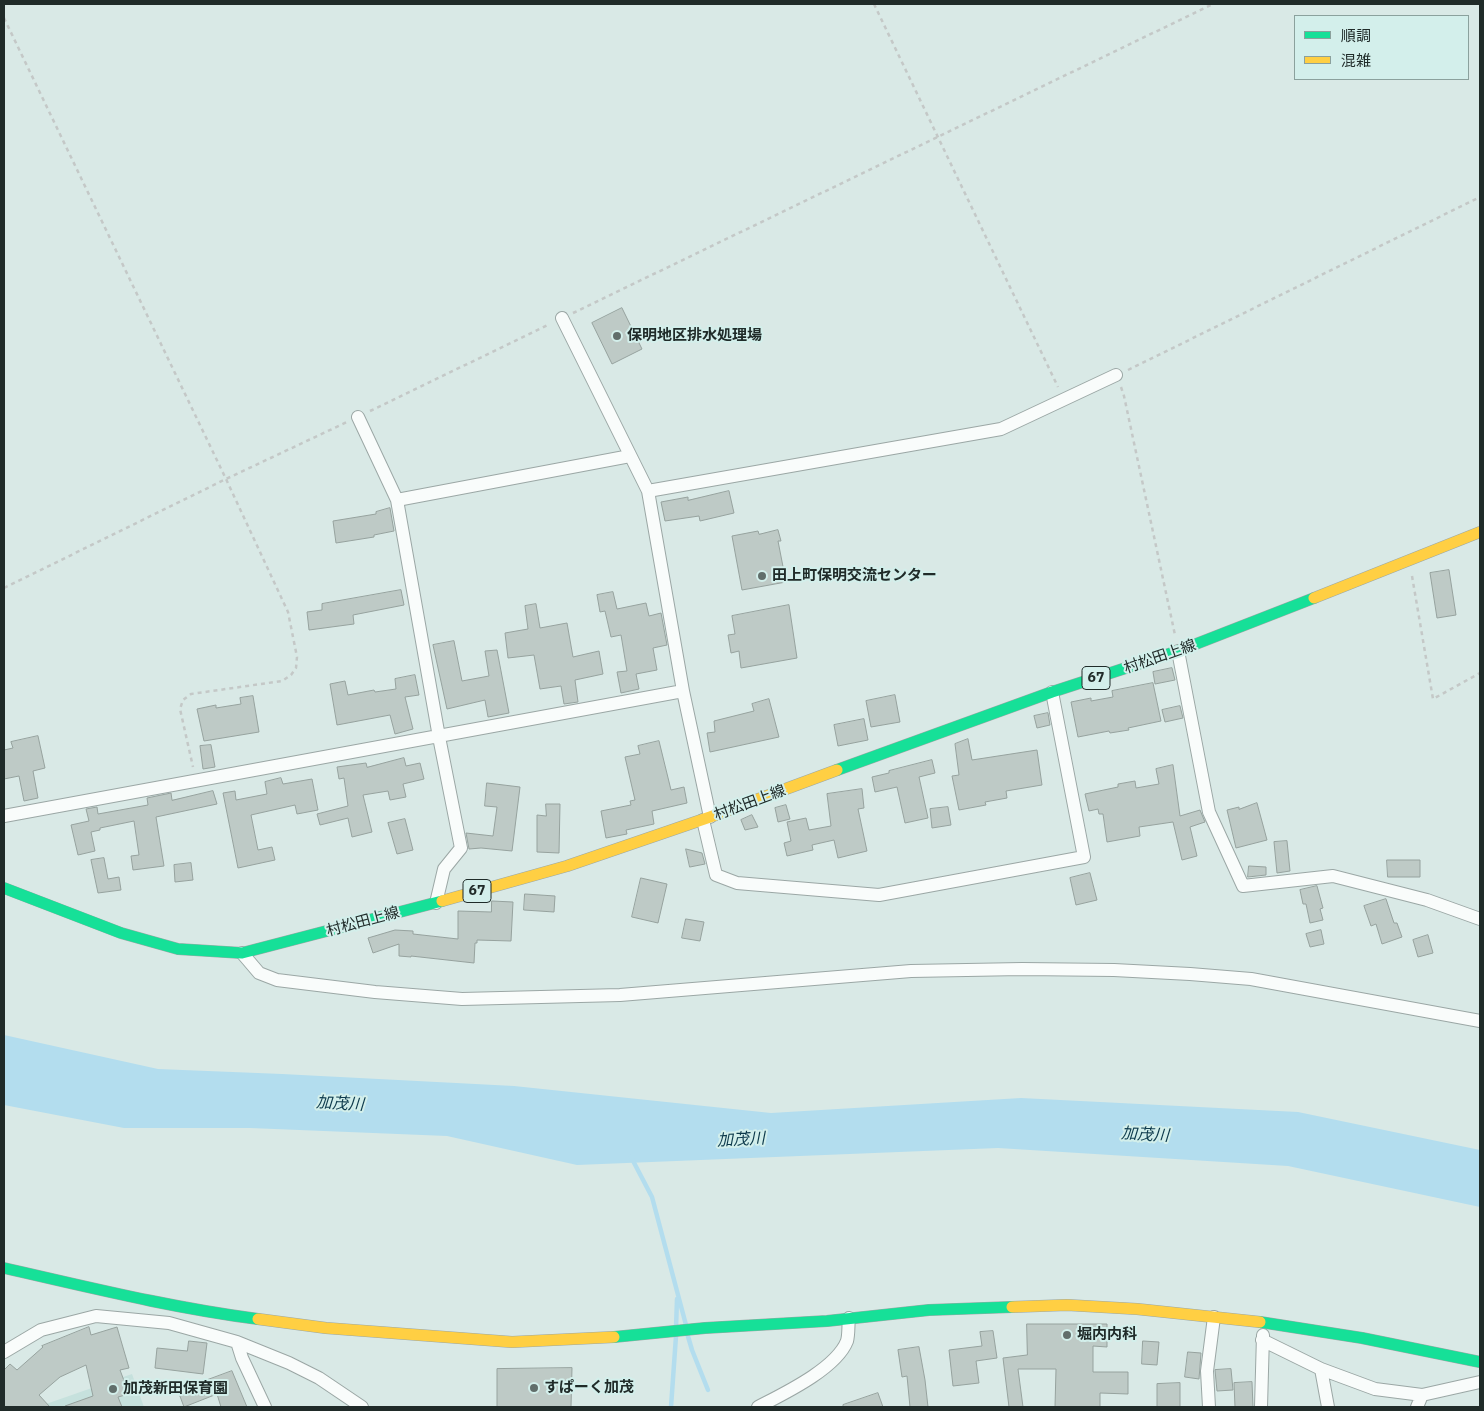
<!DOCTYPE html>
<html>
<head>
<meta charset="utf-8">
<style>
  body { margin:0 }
  #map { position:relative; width:1484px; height:1411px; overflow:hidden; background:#d9e9e6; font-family:"IBM Plex Sans","Noto Sans JP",sans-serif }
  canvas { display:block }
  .frame { position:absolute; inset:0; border:5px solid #202b29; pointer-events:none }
  .legend { position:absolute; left:1294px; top:15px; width:175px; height:65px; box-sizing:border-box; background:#d3efeb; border:1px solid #8ba19d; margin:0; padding:6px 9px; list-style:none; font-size:15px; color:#202b29 }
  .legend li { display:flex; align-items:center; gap:10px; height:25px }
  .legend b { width:25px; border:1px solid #8ba19d }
</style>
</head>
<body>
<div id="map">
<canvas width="1484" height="1411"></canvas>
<div class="frame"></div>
<ul class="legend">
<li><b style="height:6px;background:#16e098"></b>順調</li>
<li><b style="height:6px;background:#ffcf43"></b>混雑</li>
</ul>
</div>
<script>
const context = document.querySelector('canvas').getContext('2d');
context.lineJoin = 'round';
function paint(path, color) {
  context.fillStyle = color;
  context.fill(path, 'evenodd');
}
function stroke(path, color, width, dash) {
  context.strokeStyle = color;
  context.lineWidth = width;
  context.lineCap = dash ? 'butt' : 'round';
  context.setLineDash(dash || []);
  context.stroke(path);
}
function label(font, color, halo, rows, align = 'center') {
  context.font = font + ' "IBM Plex Sans","Noto Sans JP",sans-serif';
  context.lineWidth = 4;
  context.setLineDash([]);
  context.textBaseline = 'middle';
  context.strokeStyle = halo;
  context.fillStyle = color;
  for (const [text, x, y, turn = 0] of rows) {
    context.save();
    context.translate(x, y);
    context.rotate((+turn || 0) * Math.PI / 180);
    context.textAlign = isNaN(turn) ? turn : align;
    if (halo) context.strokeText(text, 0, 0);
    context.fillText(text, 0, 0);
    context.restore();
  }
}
paint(new Path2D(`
  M132,1374L144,1407H47L46,1404Z`), '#c6e1dd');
paint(new Path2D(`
  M4,1035L158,1069L282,1074L514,1086L771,1113L1021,1098L1298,1112L1480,1150V1207L1288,1166L998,1148L577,1165L447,1136L250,1128H124L4,1105Z`), '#b3ddee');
stroke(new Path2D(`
  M631,1157L652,1197L686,1325
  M676,1328L677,1299
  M687,1333L692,1350L708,1390
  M671,1407L676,1336`), '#b3ddee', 4.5);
const building = new Path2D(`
  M622,308L642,349L612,364L592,323Z
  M729,491L734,513L700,521L699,516L665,521L661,502L688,497V500Z
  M390,508L394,531L374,535V537L336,543L333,521L376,514V512Z
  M778,530L781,541H778L786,582L742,590L732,536L758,531L759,534Z
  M1449,570L1456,615L1437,618L1430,573Z
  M401,590L404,605L353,615L354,624L309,630L307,612L322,610V604Z
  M613,592L617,609L646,603L649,616L661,613L667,645L653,648L657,670L636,674L639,689L621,693L617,672L627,671L621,635L611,637L605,611L600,612L597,595Z
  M536,604L540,628L567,623L573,657L599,651L603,674L575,680L578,702L564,704L561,686L540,689L534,655L508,658L505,633L528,629L525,606Z
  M789,605L797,658L741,668L739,651L731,653L728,635L735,634L732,616Z
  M454,641L462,681L489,676L485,651L497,650L509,713L488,717L485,700L447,709L433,645Z
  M1172,668L1175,680L1155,684L1153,672Z
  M415,675L419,695L405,697L413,729L395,734L390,715L337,725L330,684L345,681L348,695L374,690L375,692L396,689L395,679Z
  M1153,683L1161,721L1128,728L1129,730L1110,733L1109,731L1078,737L1071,702L1091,698V701L1113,697L1112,691Z
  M895,695L900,722L871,727L866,701Z
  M253,696L259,732L204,741L197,709L216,705V708L241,704L240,698Z
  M769,699L779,737L710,752L707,733L715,732L714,721L754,711L752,704Z
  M1180,706L1183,718L1165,722L1162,710Z
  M1048,713L1050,725L1037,728L1034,716Z
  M864,719L868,740L838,746L834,725Z
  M38,736L45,768L33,771L38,798L24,801L19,776L4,779V750L13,748L11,742Z
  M968,739L972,760L1037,750L1042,785L1006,791L1007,798L985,802L986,805L959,810L952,776L959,775L955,744Z
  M659,741L671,790L684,787L687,803L652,811L654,824L626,830L627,834L606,838L601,811L631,805L630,801L635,800L625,757L640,754L638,746Z
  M211,745L215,767L203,769L200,746Z
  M404,758L406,766L420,763L424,779L403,784L406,797L390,800L388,791L363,795L372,832L352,837L348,818L320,825L317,814L348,806L344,778L339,779L337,767L366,763L367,767Z
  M932,760L935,773L919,777L928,818L905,823L897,787L875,792L872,777L889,773V771Z
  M1173,765L1180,816L1200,810L1205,822L1190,827L1197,856L1182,860L1173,822L1139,827L1140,836L1107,842L1103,814H1099L1098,809L1089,811L1085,794L1118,787V784L1135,781L1136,788L1159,784L1156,769Z
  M281,778L283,784L312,779L318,810L297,814L295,805L251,815L258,850L272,847L275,860L238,868L223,793L235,791L236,800L267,794L265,782Z
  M487,783L520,787L512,851L481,848L469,849L466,833L493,836L497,807L485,806Z
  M862,789L864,808L858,809L867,851L838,858L834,840L812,845L813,850L787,856L784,843L791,841L787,822L806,818L809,830L831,826L827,794Z
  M213,791L217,804L156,817L164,866L133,870L131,856L139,855L134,821L100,828V830L91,832L95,851L78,855L71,825L89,821L86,809L97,807L98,814L148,805L147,798L171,793L172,800Z
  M1257,803L1267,840L1236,848L1227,810L1239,807V809Z
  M546,804H560L559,853L537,852V815L546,816Z
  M786,805L790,819L778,822L775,808Z
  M948,807L951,825L932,828L930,809Z
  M752,815L758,827L745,830L741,820Z
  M405,819L413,850L397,854L388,823Z
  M1287,841L1290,871L1277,873L1274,842Z
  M686,849L702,853L705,864L690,867Z
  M104,858L108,879L119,877L121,890L98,893L91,860Z
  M1387,860H1420V877H1388Z
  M191,863L193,880L175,882L174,865Z
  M1249,866L1266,867V875L1248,877Z
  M1090,873L1097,900L1076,905L1070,878Z
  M641,878L667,884L658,923L632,917Z
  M1317,886L1323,908L1320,909L1323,920L1310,923L1306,904H1303L1300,890Z
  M525,894L555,896L554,912L524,910Z
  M1386,899L1394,923H1397L1402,937L1382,944L1376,924L1371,926L1364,906Z
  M492,901L513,902L511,941L477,940V943H475L474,963L411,956V957L399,956V944L373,953L368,938L395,930L413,931V934L458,939V911L491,912Z
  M686,919L704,922L700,941L682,938Z
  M1321,930L1324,944L1310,947L1306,934Z
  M1428,935L1433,953L1418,957L1413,940Z
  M1027,1324H1107V1347L1093,1346V1372H1128V1394L1100,1393V1407H1055L1056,1369H1018L1023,1407H1009L1003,1358L1027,1355Z
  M89,1327L91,1335L117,1327L129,1368L120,1370L129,1394L118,1397L122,1407H65V1406L93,1396L86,1365L60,1377L39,1395L50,1407H4V1370L10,1364L17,1370L43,1347L42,1346Z
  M993,1331L997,1358L976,1361L979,1383L953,1386L949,1350L982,1346L980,1332Z
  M189,1341L207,1343L203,1374L155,1368L157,1348L187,1351Z
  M1143,1341L1159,1342L1157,1365L1142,1364Z
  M919,1347L925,1380L928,1407H910L907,1376L902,1377L898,1350Z
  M1188,1352L1201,1353L1199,1379L1185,1377Z
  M572,1368L571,1407H497V1369Z
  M1231,1369L1233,1390L1217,1391L1215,1370Z
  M232,1371L247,1407H221L217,1394L184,1407L178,1391Z
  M1252,1382L1253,1407H1235L1234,1383Z
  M1180,1383V1407H1157V1384Z
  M878,1393L883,1407H843V1405Z`);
paint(building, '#becac6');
stroke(building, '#96a29e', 1);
const street = new Path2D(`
  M562,318L648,491L683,691L710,817
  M358,417L397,500L439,737L461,848L444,869L436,903
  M648,491L1001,429L1116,375
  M397,500L630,456
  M1178,651L1209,812L1243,886L1333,876L1427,900L1480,919
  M4,816C230,773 457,734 683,691
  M703,820L716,875L737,883L879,895L1084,857L1052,692
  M242,953L259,973L277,980L375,992L462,999L620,995L911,971L1022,969L1114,970L1190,974L1251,979L1480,1021
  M1262,1340L1321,1369L1375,1389L1422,1395L1480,1382
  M237,1342L242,1358L265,1407
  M4,1352L41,1330L96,1316L169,1323L237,1342L289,1363L319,1378L362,1407
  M1321,1369L1328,1407
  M758,1407C783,1394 836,1369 847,1341C849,1334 848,1325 849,1318
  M1209,1407L1207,1371L1214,1317
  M1261,1407L1263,1335
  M1417,1407L1422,1395`);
const fast = new Path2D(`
  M837,770L1052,692L1178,651L1314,598
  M4,888L121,933L178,949L242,953L442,901
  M4,1268C88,1287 172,1308 258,1319
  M1260,1322L1362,1338L1480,1362
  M614,1337L705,1328L827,1321L929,1310L1012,1307`);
const slow = new Path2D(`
  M1314,598L1480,532
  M442,901L567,866L710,817L837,770
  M1012,1307L1067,1305L1137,1309L1260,1322
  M258,1319L326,1328L512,1342L614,1337`);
stroke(street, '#9ba7a5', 14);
stroke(fast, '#9ba7a5', 12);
stroke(slow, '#9ba7a5', 12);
stroke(new Path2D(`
  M874,4L1058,387
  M4,18L226,479L288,612L297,657L296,668L291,675L282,681L191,694L183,700L180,709L193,767
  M573,313L1213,4
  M1128,370L1480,197
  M1121,387L1124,396L1175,635
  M370,411L550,324
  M1412,576L1433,699L1480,673
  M4,588L226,479L347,422`), '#c4c8c7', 2.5, [4, 4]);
stroke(street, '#f9fcfb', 12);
stroke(fast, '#16e098', 11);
stroke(slow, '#ffcf43', 11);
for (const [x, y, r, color] of [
  [617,336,5,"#616e6b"],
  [762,576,5,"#616e6b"],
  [1067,1335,5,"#616e6b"],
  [534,1388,5,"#616e6b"],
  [113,1389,5,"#616e6b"]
]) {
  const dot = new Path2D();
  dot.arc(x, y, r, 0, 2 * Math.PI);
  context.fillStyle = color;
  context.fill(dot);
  stroke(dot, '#d3efeb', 2);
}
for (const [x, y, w] of [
  [1096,678,28],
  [477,891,28]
]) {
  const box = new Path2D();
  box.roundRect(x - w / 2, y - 11.5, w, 23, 4);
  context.fillStyle = '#d3efeb';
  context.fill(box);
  stroke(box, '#202b29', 1);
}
label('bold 14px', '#202b29', null, [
  ["67",1096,678],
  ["67",477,891]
]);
label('bold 15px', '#202b29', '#d3efeb', [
  ["保明地区排水処理場",627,336],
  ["田上町保明交流センター",772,576],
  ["堀内内科",1077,1335],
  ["すぱーく加茂",544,1388],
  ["加茂新田保育園",123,1389]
], 'left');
label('15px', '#202b29', '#d3efeb', [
  ["村松田上線",1160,657,-19],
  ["村松田上線",750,803,-20],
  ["村松田上線",363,922,-15]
]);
label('italic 16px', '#0c394b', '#d3efeb', [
  ["加茂川",340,1104,3],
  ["加茂川",1145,1135,3],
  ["加茂川",741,1140,-3]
]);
</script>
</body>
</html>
